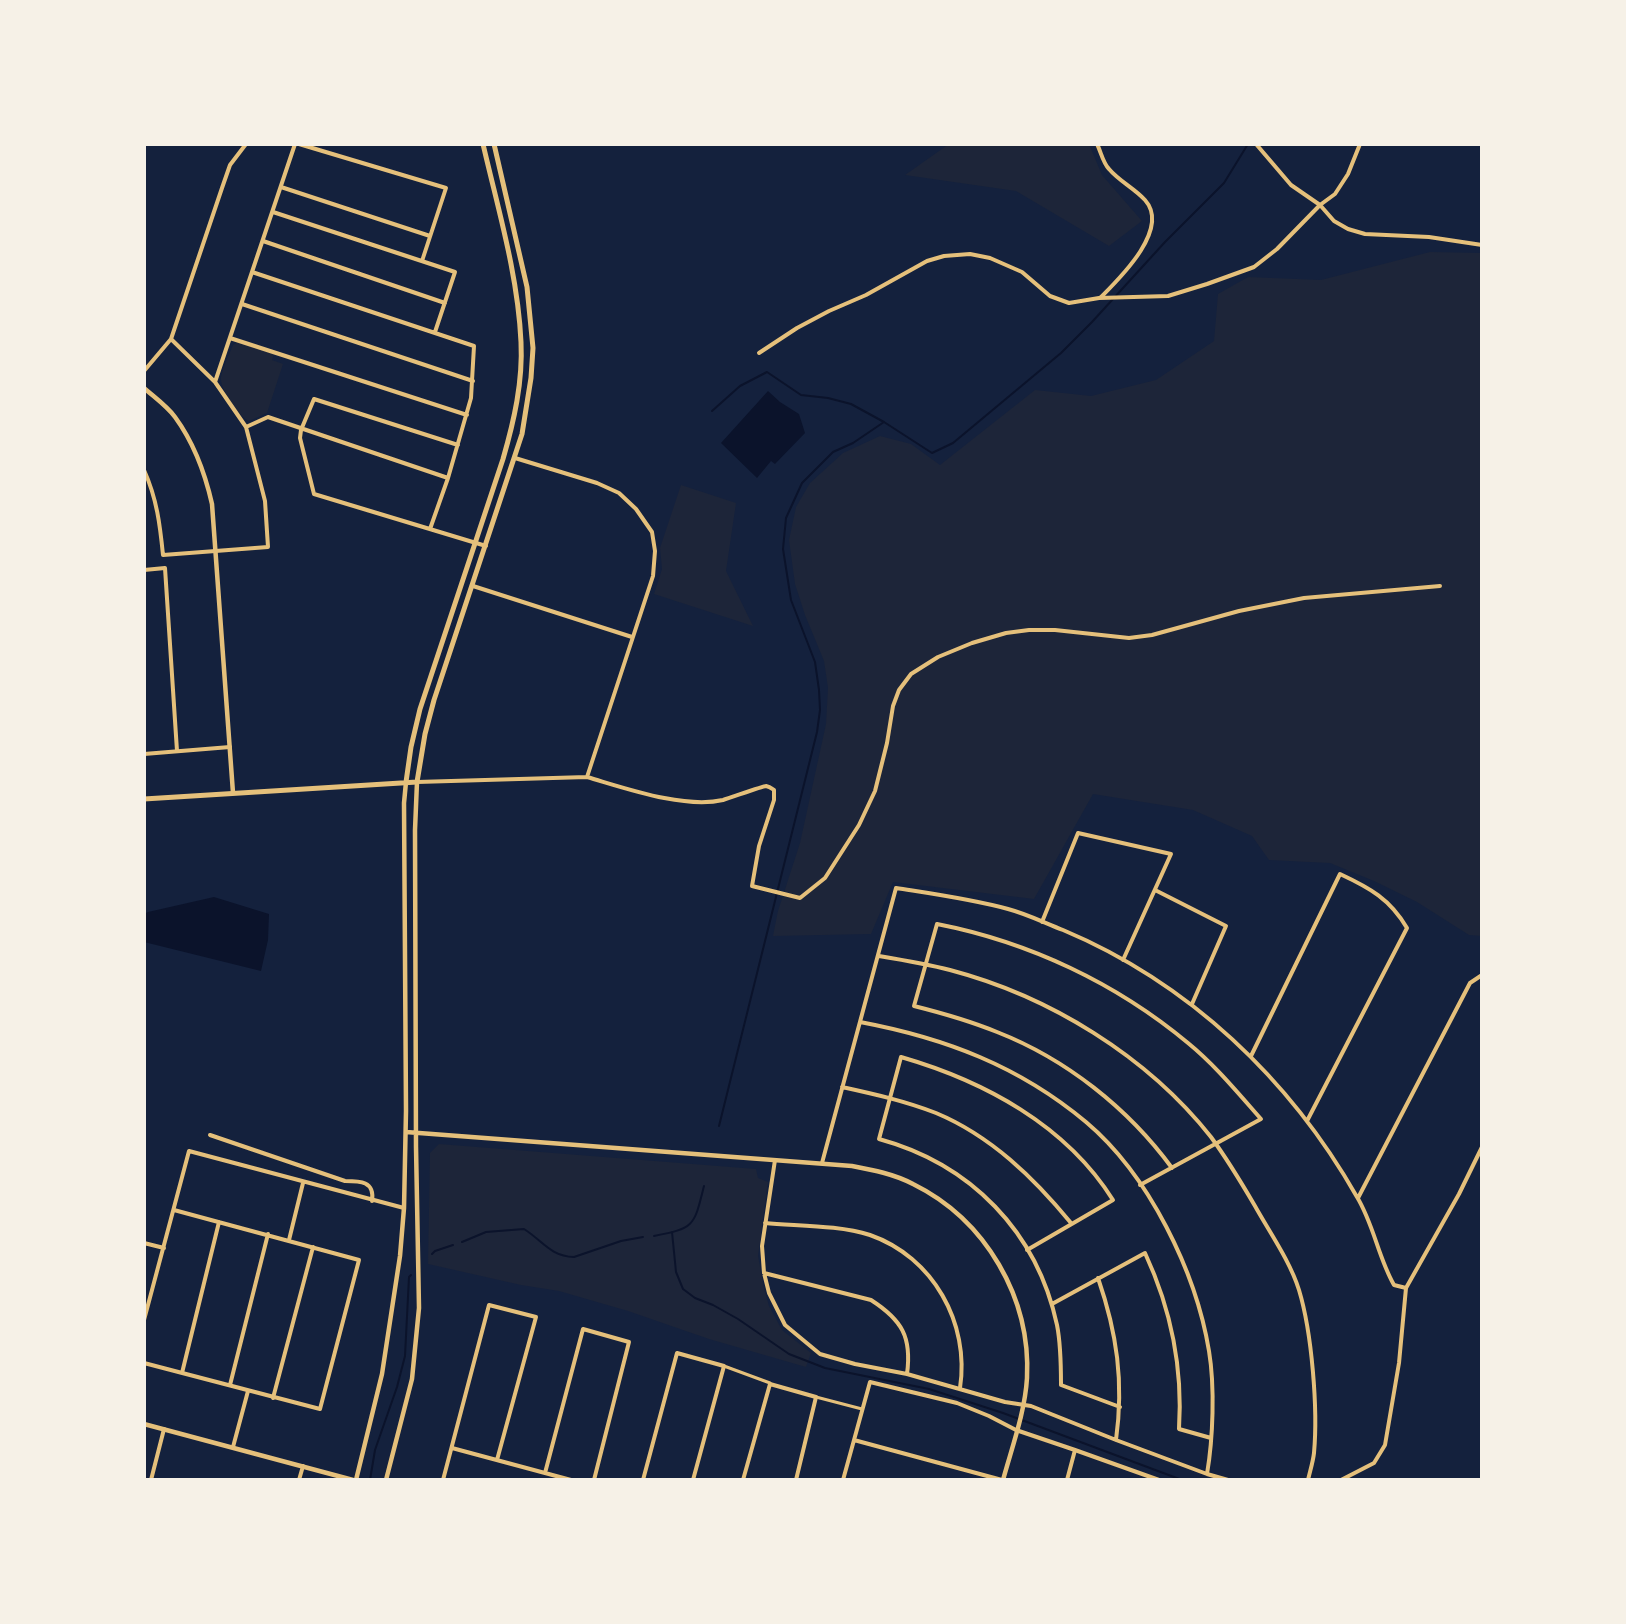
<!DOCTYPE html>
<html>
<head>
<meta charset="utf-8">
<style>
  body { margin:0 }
  #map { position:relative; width:1626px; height:1624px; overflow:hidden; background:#14213d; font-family:"Zilla Slab",serif }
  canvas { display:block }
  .frame { position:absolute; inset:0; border:146px solid #f6f1e7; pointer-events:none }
</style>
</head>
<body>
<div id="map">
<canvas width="1626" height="1624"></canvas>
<div class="frame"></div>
</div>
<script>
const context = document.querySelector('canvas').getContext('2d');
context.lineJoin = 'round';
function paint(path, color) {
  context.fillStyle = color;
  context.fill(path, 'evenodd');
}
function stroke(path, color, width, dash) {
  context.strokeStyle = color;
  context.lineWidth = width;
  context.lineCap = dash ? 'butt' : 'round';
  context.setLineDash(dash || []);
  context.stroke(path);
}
paint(new Path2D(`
  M949,144H1089L1102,175L1142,221L1109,246L1016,191L905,175Z
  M1430,252L1482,253V936L1469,935L1417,902L1374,881L1330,863L1269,860L1252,836L1193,810L1093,794L1034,899L893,882L871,934L773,936L778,911L800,843L826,724L828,688L824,661L805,615L795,584L789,540L796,507L810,483L843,453L880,436L911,444L940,465L1035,390L1091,396L1156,380L1214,341L1218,294L1248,277L1321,280Z
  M238,342L274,354L272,360L283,364L267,413L249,421C239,417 219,388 221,377C223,366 229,355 233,345Z
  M681,485L736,503L726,571L753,626L654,594L662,569L660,548Z
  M439,1144L756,1169L758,1178L768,1182L758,1256L764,1288L769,1306L782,1330L811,1353L806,1367L709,1339L628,1311L559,1291L521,1285L428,1264L430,1153Z`), '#1d2539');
paint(new Path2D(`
  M768,391L780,402L799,414L805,433L775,464L771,461L757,478L721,443Z
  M214,897L269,914L268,940L261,971L144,942V914L148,912Z`), '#0b132b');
stroke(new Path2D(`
  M712,411L740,386L767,372L801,395L828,398L851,404L884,422
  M719,1126L817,732L820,710L819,690L815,662L791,600L783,549L786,518L802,483L833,452L853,443L884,422L932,453L953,443L1061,353L1092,322L1165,242L1224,183L1248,144
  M672,1232L676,1272L683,1289L695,1298L713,1305L738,1319L789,1354L825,1368L929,1389L1003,1413L1182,1480
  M654,1236C695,1228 694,1226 704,1186
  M462,1242L486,1232L524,1229C543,1241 550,1256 574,1257L621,1241L643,1237
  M432,1254L435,1251L453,1245
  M370,1480L375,1450L397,1387L405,1356L409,1277L411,1275`), '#0b132b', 2);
stroke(new Path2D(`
  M724,1366L770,1383
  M816,1397L862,1409`), '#e5c07b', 3);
stroke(new Path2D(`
  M299,144L446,188L422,261
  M1097,144C1101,152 1103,163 1109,169C1119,181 1134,188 1145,200C1171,229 1119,279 1100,298
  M1256,144L1291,185L1320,205L1334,221L1348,229L1365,234L1429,237L1482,245
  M281,187L430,236
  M273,212L455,272L435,332
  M263,241L445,303
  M252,272L474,346L471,398L448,478L430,529
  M242,304L473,381
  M230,338L467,415
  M759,353L797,328L829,311L866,295L927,261L944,256L970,254L990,258L1022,272L1050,296L1069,303L1099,298L1168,296L1207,284L1254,267L1277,249L1320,205L1335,194L1348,174L1360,144
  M144,371L171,339L222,188L230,165L246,144
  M215,382L295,144
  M246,427L268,417L448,478
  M458,445L314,399L301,430L300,438L314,494L486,546
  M144,470C157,499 160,525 163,555L268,547L265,501L246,427L215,382L171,339
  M144,570L165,568L177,751
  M473,586L632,637
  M144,754L230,747
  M587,777C625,788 684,809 723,800C730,798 763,786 766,786C770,787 771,788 774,790V800L759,846L752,886L800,898L825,878L859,825L875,791L887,743L893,706L899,690L911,674L938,657L972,643L1006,633L1029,630H1055L1129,638L1152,635L1239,611L1304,598L1440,586
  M417,782L587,777L653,576L655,551L652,532L636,509L619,493L597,483L515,458
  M1155,890L1226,926L1192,1004
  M1042,922L1078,833L1171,854L1123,960
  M879,956C903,960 927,964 950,970C1049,996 1147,1056 1211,1137C1227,1159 1241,1182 1255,1206C1270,1233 1290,1261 1299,1290C1312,1333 1318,1409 1314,1453C1313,1462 1310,1471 1308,1480
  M860,1022C945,1038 1019,1066 1086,1122C1149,1175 1196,1272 1209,1351C1215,1387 1213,1439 1207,1474
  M1251,1056L1340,874C1370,888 1390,899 1407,928L1307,1121
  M842,1087C874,1094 905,1101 936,1113C991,1136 1034,1178 1071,1223
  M210,1135L345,1181C360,1181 375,1181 372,1201
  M775,1160L762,1246L764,1273L769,1293L785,1325L820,1354L855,1364L907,1374L1005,1402L1031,1406L1116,1440L1207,1474L1228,1480
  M822,1163L896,888C934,894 971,899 1008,909C1027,914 1045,923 1063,930C1189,983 1290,1079 1357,1197C1374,1225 1378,1257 1394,1285L1406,1288
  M1140,1185L1261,1119C1238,1093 1215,1065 1188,1043C1116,983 1029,942 937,924L914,1006C942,1013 970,1021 997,1032C1066,1059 1128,1108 1172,1168
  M1358,1198L1470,983L1482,975
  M765,1223C797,1226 839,1225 870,1235C933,1257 970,1323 960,1388
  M289,1240L303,1183
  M144,1243L164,1248
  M1027,1250L1113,1200C1066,1125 984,1081 901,1057L879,1139C971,1164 1037,1232 1057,1325C1061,1345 1061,1365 1061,1385L1120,1407
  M764,1273L871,1300C902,1320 912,1337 907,1374
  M1098,1278C1117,1333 1124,1382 1116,1440
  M1052,1304L1145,1253C1171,1309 1183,1367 1179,1429L1211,1438
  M144,1320L189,1151L404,1208
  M144,1363L320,1409L359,1260L174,1210
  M182,1373L219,1222
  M230,1385L268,1234
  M273,1398L313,1247
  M854,1440L1002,1480
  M233,1447L248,1391
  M452,1448L571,1480
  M1075,1450L1159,1480
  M545,1473L583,1329L629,1342L594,1480
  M151,1480L164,1429
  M299,1480L303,1466
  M443,1480L489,1305L536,1317L497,1460
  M643,1480L677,1353L724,1366L693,1480
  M743,1480L770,1384L816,1397L796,1480
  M843,1480L870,1382L957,1403L989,1416L1016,1430L1075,1450L1067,1480
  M1341,1480L1374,1463L1385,1445L1399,1363L1406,1288L1459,1194L1482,1147`), '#e5c07b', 4);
stroke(new Path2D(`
  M144,388C154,397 167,406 175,417C194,443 205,473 212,504L233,793
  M406,1132L852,1166C873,1170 894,1174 913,1184C986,1220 1031,1298 1027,1378C1025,1412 1012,1447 1003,1480
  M144,1424L353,1480
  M356,1480L382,1374L400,1256L404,1208L406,1111L404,803L406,782
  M386,1480L412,1379L419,1308L416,1147L415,830L417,782`), '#e5c07b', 4.5);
stroke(new Path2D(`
  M406,782L411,747L420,709L503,459C514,421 523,382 521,342C518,275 498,209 483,144
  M144,799L417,782L425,734L434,700L522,434L531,378L533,348L527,287L494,144`), '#e5c07b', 5);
</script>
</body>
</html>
